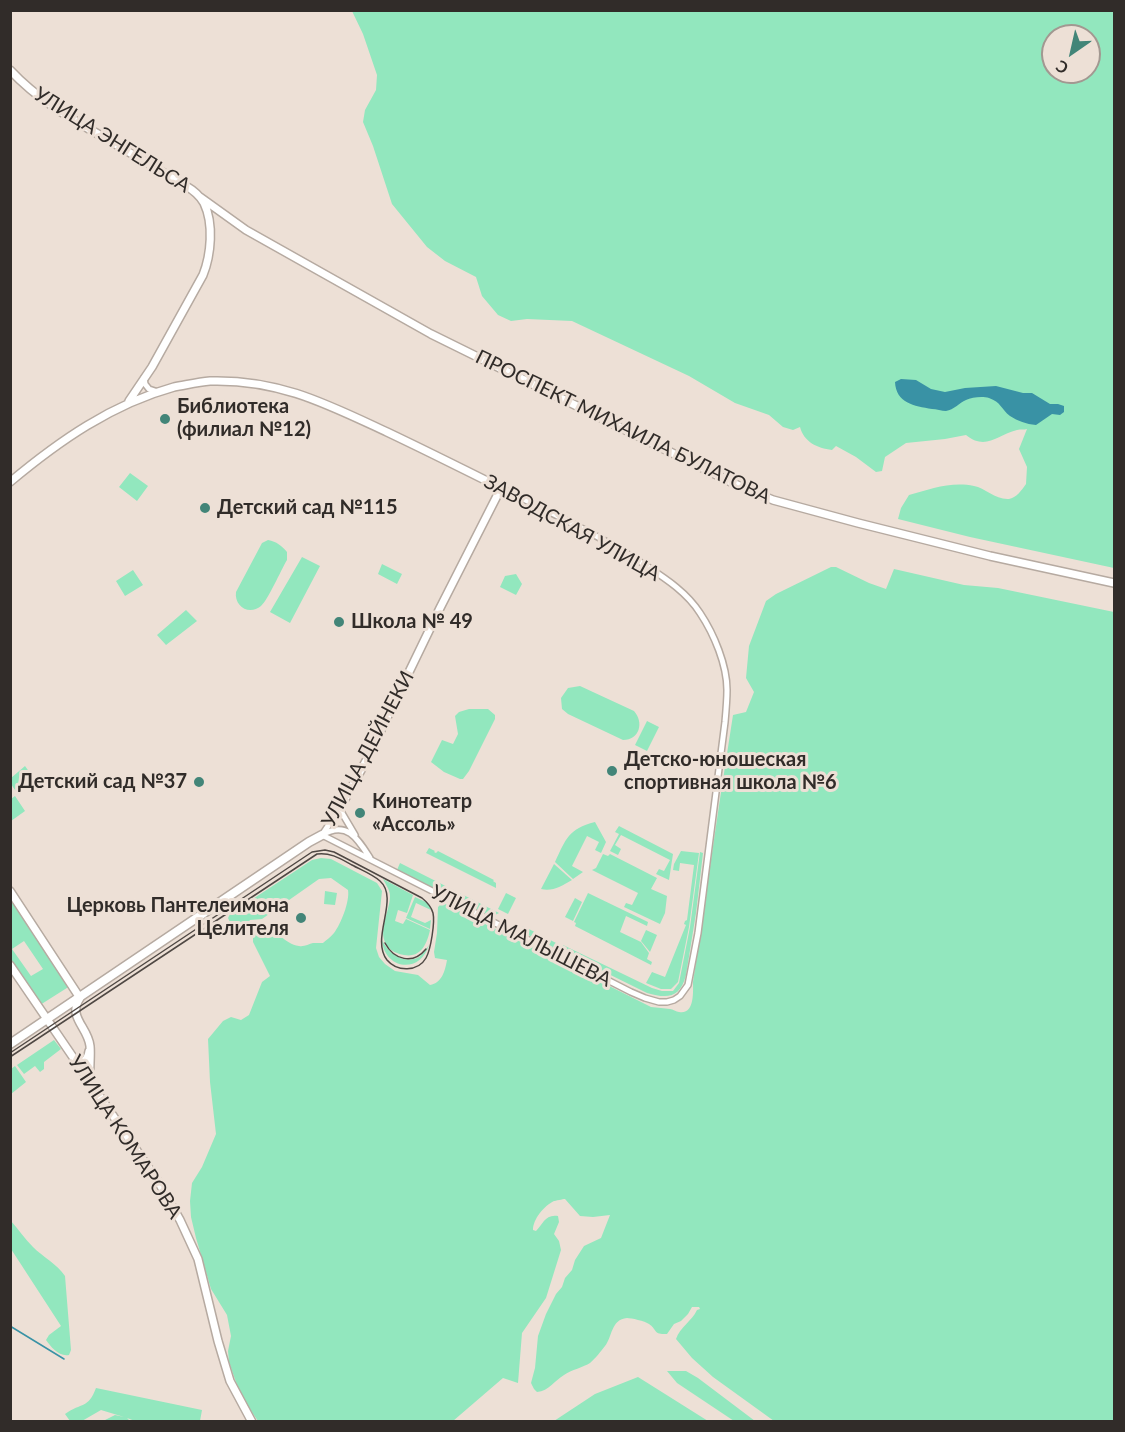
<!DOCTYPE html>
<html>
<head>
<meta charset="utf-8">
<style>
  body { margin:0 }
  #map { position:relative; width:1125px; height:1432px; overflow:hidden; background:#ede0d6; font-family:Lato,sans-serif }
  canvas { display:block }
  .frame { position:absolute; inset:0; border:12px solid #312c29; pointer-events:none }
  .north { position:absolute; left:1041px; top:24px; width:60px; height:60px; box-sizing:border-box; background:#ede0d6; border:2px solid #a29891; border-radius:50%; rotate:214deg; font-size:16px; font-weight:700; line-height:24px; text-align:center; color:#312c29 }
  .north::after { content:''; display:block; margin:auto; width:21px; height:27px; background:#428578; clip-path:polygon(50% 0,100% 100%,50% 72%,0 100%) }
</style>
</head>
<body>
<div id="map">
<canvas width="1125" height="1432"></canvas>
<div class="frame"></div>
<div class="north">С</div>
</div>
<script>
const context = document.querySelector('canvas').getContext('2d');
context.lineJoin = 'round';
function paint(path, color) {
  context.fillStyle = color;
  context.fill(path, 'evenodd');
}
function stroke(path, color, width, dash) {
  context.strokeStyle = color;
  context.lineWidth = width;
  context.lineCap = dash ? 'butt' : 'round';
  context.setLineDash(dash || []);
  context.stroke(path);
}
function label(font, color, halo, rows, align = 'center') {
  context.font = font + ' Lato,sans-serif';
  context.lineWidth = 6;
  context.setLineDash([]);
  context.textBaseline = 'middle';
  context.strokeStyle = halo;
  context.fillStyle = color;
  for (const [text, x, y, turn = 0] of rows) {
    context.save();
    context.translate(x, y);
    context.rotate((+turn || 0) * Math.PI / 180);
    context.textAlign = isNaN(turn) ? turn : align;
    if (halo) context.strokeText(text, 0, 0);
    context.fillText(text, 0, 0);
    context.restore();
  }
}
paint(new Path2D(`
  M352,11H1114V568L970,537L898,519L901,508L909,495C930,489 952,481 974,486C985,488 996,500 1009,499C1016,498 1022,490 1026,484L1027,467L1019,449L1027,429C1024,430 1021,429 1017,430C997,435 986,451 966,435L945,439L906,443L885,457L882,471L876,472L856,457L836,446L832,450C817,448 804,442 800,427L793,430L783,427L769,415L735,403L689,376L572,321L527,319L511,321L498,315L482,296L476,277L445,261L427,247L392,204L373,146L363,122L365,110L376,90L377,75L363,34ZM1053,36H1089V72H1053Z
  M130,473L148,486L137,501L119,487Z
  M268,540C277,542 281,545 287,552V560C281,570 268,600 261,606C249,616 234,606 236,592L262,543Z
  M302,557L320,566L290,623L270,612Z
  M382,564L402,574L397,584L378,574Z
  M831,567H836L869,583L886,589L894,569L964,585L998,588L1114,612V1421H774L713,1377L692,1358L676,1339C680,1327 692,1321 697,1310L700,1309L699,1307H692L688,1314L681,1321L674,1324L667,1334C653,1335 657,1329 649,1324C645,1321 631,1318 627,1318C611,1319 612,1338 605,1346C601,1351 595,1359 590,1363C584,1367 571,1370 564,1375C555,1380 549,1391 537,1392L534,1389L531,1383L535,1368L538,1336L546,1314L556,1294L562,1287L565,1278L572,1270L575,1260L584,1246L601,1238L610,1215L593,1217L580,1216L565,1199C563,1199 555,1201 554,1201C544,1206 533,1219 533,1230L536,1231C543,1224 545,1214 558,1216L559,1222L554,1234L559,1241L561,1250L546,1298L522,1333L518,1383L503,1378L453,1421H258L249,1408L237,1385L229,1362L228,1351L231,1336L227,1315L211,1289L196,1238L191,1217L190,1201L192,1183L202,1167L216,1134L210,1082L208,1039L223,1021L231,1017L241,1020L249,1015L262,982L270,976L253,942V936C275,919 279,943 299,946C304,947 309,944 313,943C316,943 320,943 323,943C326,940 331,937 334,933C341,924 350,901 348,890L331,878L319,879L262,919L250,920C242,932 234,932 228,918L230,914L312,860L321,858L331,859L377,883L382,891L376,948L379,957L385,964L395,971L418,975L430,985C442,983 445,971 447,960L435,958L434,952L437,933L438,907L441,904H446L651,1007C658,1008 664,1008 670,1009C673,1009 676,1012 679,1012C695,1015 693,991 693,982L720,799L733,715L746,712L754,692L746,678L749,646L766,601L776,594Z
  M133,570L143,585L125,596L116,581Z
  M516,574L522,584L516,595L500,587L505,576Z
  M186,610L197,621L166,645L157,635Z
  M580,686L634,711C644,722 640,740 623,740L568,714L562,709L561,698L568,688Z
  M469,709H488L495,715V719L469,771L463,779H460L444,772L431,762L442,740L453,744L458,734L455,716L459,712Z
  M647,721L659,727L647,751L635,745Z
  M25,766L35,780L17,793L11,784V778Z
  M15,796L25,811L11,821V799Z
  M595,822L606,842L601,853L595,850L599,842L587,836L572,866L583,872L573,879L555,862C566,839 568,829 595,822Z
  M619,826L673,854L669,880L656,874L659,869L664,871L670,860L621,835L615,845L621,849L618,855L610,851L619,834L615,832Z
  M429,848L435,851L434,852L436,853L438,851L494,880L493,881L496,883V888L426,853Z
  M681,851L699,853L689,927L678,982L671,989H661L646,983L652,972L665,977L686,925L684,924L685,921L687,920L694,865L680,863L679,871L673,870L674,864Z
  M700,852L703,853L696,913L686,975C680,998 668,999 647,993L562,951L563,945L652,988L662,991H673L679,983L690,927Z
  M603,854L608,856L610,854L657,878L651,889L667,896L665,913L660,924L624,907L626,903L632,905L638,893L592,870L596,868Z
  M400,863L499,913L491,917L397,870Z
  M554,864L572,880C562,886 552,892 541,889Z
  M383,879L413,895L407,913L398,910L395,921L403,924L406,919L430,930C427,944 421,958 404,955C398,954 391,951 388,947C376,932 390,912 390,896C390,890 386,885 383,879Z
  M325,891L337,893L335,905L324,904Z
  M506,893L516,898L508,914L498,909Z
  M588,893L648,922L647,926L626,916L620,932L641,942L649,953L647,959L652,962L651,965L575,926L576,923L574,922Z
  M11,896L70,986L40,1005L11,961ZM24,941L43,969L31,976L12,949Z
  M415,897L428,903L431,910L416,903L411,917L425,923L431,920L430,929L406,918Z
  M575,898L582,902L573,921L565,917Z
  M523,926L558,944L555,948L522,932Z
  M646,930L657,935L650,952L641,941Z
  M382,940C388,953 404,965 419,957C423,954 426,949 429,945C420,975 384,969 382,940Z
  M54,1040L61,1049L44,1062V1069L40,1072L35,1066L24,1074L17,1065Z
  M15,1066L26,1082L11,1094V1069Z
  M11,1221C18,1229 25,1239 33,1247C43,1257 57,1264 65,1276L71,1350L69,1355C59,1357 51,1347 46,1340L49,1335L61,1326L11,1249Z
  M667,1371H686L698,1378L755,1421H734L677,1383Z
  M638,1377L708,1421H554L595,1394Z
  M96,1388L202,1410L200,1421H135L127,1418L130,1421H103L115,1415L124,1417L101,1410L82,1421H70L65,1414C82,1402 88,1409 96,1388Z`), '#92e7be');
paint(new Path2D(`
  M901,379L916,380L931,389L945,392L965,388L996,386L1023,393H1032L1050,404H1058L1064,406V412L1060,415L1052,414L1036,425C1026,424 1018,421 1010,416C1001,409 1001,402 989,398C983,396 972,397 966,400C959,403 954,410 946,411C942,411 936,409 932,409C914,406 896,403 895,382Z`), '#3992a5');
stroke(new Path2D(`
  M10,1326L64,1359`), '#3992a5', 1.5);
const minor = new Path2D(`
  M144,378L145,384L149,389L158,392
  M342,806V813L355,835
  M324,832L340,808
  M322,835L631,992L645,998L659,1002H667L674,1000L680,996L688,985L698,933L725,722C726,711 727,700 727,690C727,665 714,634 700,613C686,591 663,577 642,563C597,534 549,512 501,488
  M322,835C347,820 358,839 370,858
  M75,1060C83,1064 87,1058 88,1051`);
const tertiary = new Path2D(`
  M10,70C37,99 71,119 105,138C132,154 159,170 186,186C193,190 200,196 204,203C214,224 211,255 203,275L152,367L129,401
  M200,197L246,230L431,334L735,484L773,500L858,523L990,556L1114,583
  M10,482C59,441 112,404 174,387C186,385 198,382 210,381C279,379 327,404 387,432C425,450 463,469 501,488L440,608L366,761L340,808
  M10,891L80,998C67,1017 88,1027 90,1046C91,1057 89,1068 90,1079
  M10,965L159,1183L180,1220L198,1259L218,1341L230,1381L252,1422`);
const secondary = new Path2D(`
  M10,1044L309,842L322,835`);
stroke(minor, '#b6aaa1', 8);
stroke(tertiary, '#b6aaa1', 10);
stroke(secondary, '#b6aaa1', 11);
stroke(minor, '#fff', 5);
stroke(tertiary, '#fff', 7);
stroke(secondary, '#fff', 8);
stroke(new Path2D(`
  M385,943C394,960 413,965 426,949
  M10,1053L312,852L325,850L334,852L422,898C427,902 431,906 433,913C435,922 431,949 426,958C418,972 397,972 387,960C370,938 400,899 380,881C372,874 361,870 352,865C341,859 330,852 317,854L10,1057`), '#4f4844', 1.5);
for (const [x, y, r, color] of [
  [165,419,6,"#428578"],
  [205,508,6,"#428578"],
  [339,622,6,"#428578"],
  [612,771,6,"#428578"],
  [199,782,6,"#428578"],
  [360,813,6,"#428578"],
  [301,918,6,"#428578"]
]) {
  const dot = new Path2D();
  dot.arc(x, y, r, 0, 2 * Math.PI);
  context.fillStyle = color;
  context.fill(dot);
  stroke(dot, '#ede0d6', 2);
}
label('20px', '#312c29', '#ede0d6', [
  ["УЛИЦА ЭНГЕЛЬСА",112,140,32],
  ["ПРОСПЕКТ МИХАИЛА БУЛАТОВА",623,427,26],
  ["ЗАВОДСКАЯ УЛИЦА",572,528,29],
  ["УЛИЦА ДЕЙНЕКИ",368,749,-62],
  ["УЛИЦА МАЛЫШЕВА",521,936,27],
  ["УЛИЦА КОМАРОВА",125,1137,57]
]);
label('bold 20px', '#312c29', '#ede0d6', [
  ["Библиотека",177,407],
  ["(филиал №12)",177,430],
  ["Детский сад №115",217,508],
  ["Школа № 49",351,622],
  ["Детско-юношеская",624,760],
  ["спортивная школа №6",624,783],
  ["Детский сад №37",187,782,"right"],
  ["Кинотеатр",372,802],
  ["«Ассоль»",372,825],
  ["Церковь Пантелеимона",289,906,"right"],
  ["Целителя",289,929,"right"]
], 'left');
</script>
</body>
</html>
